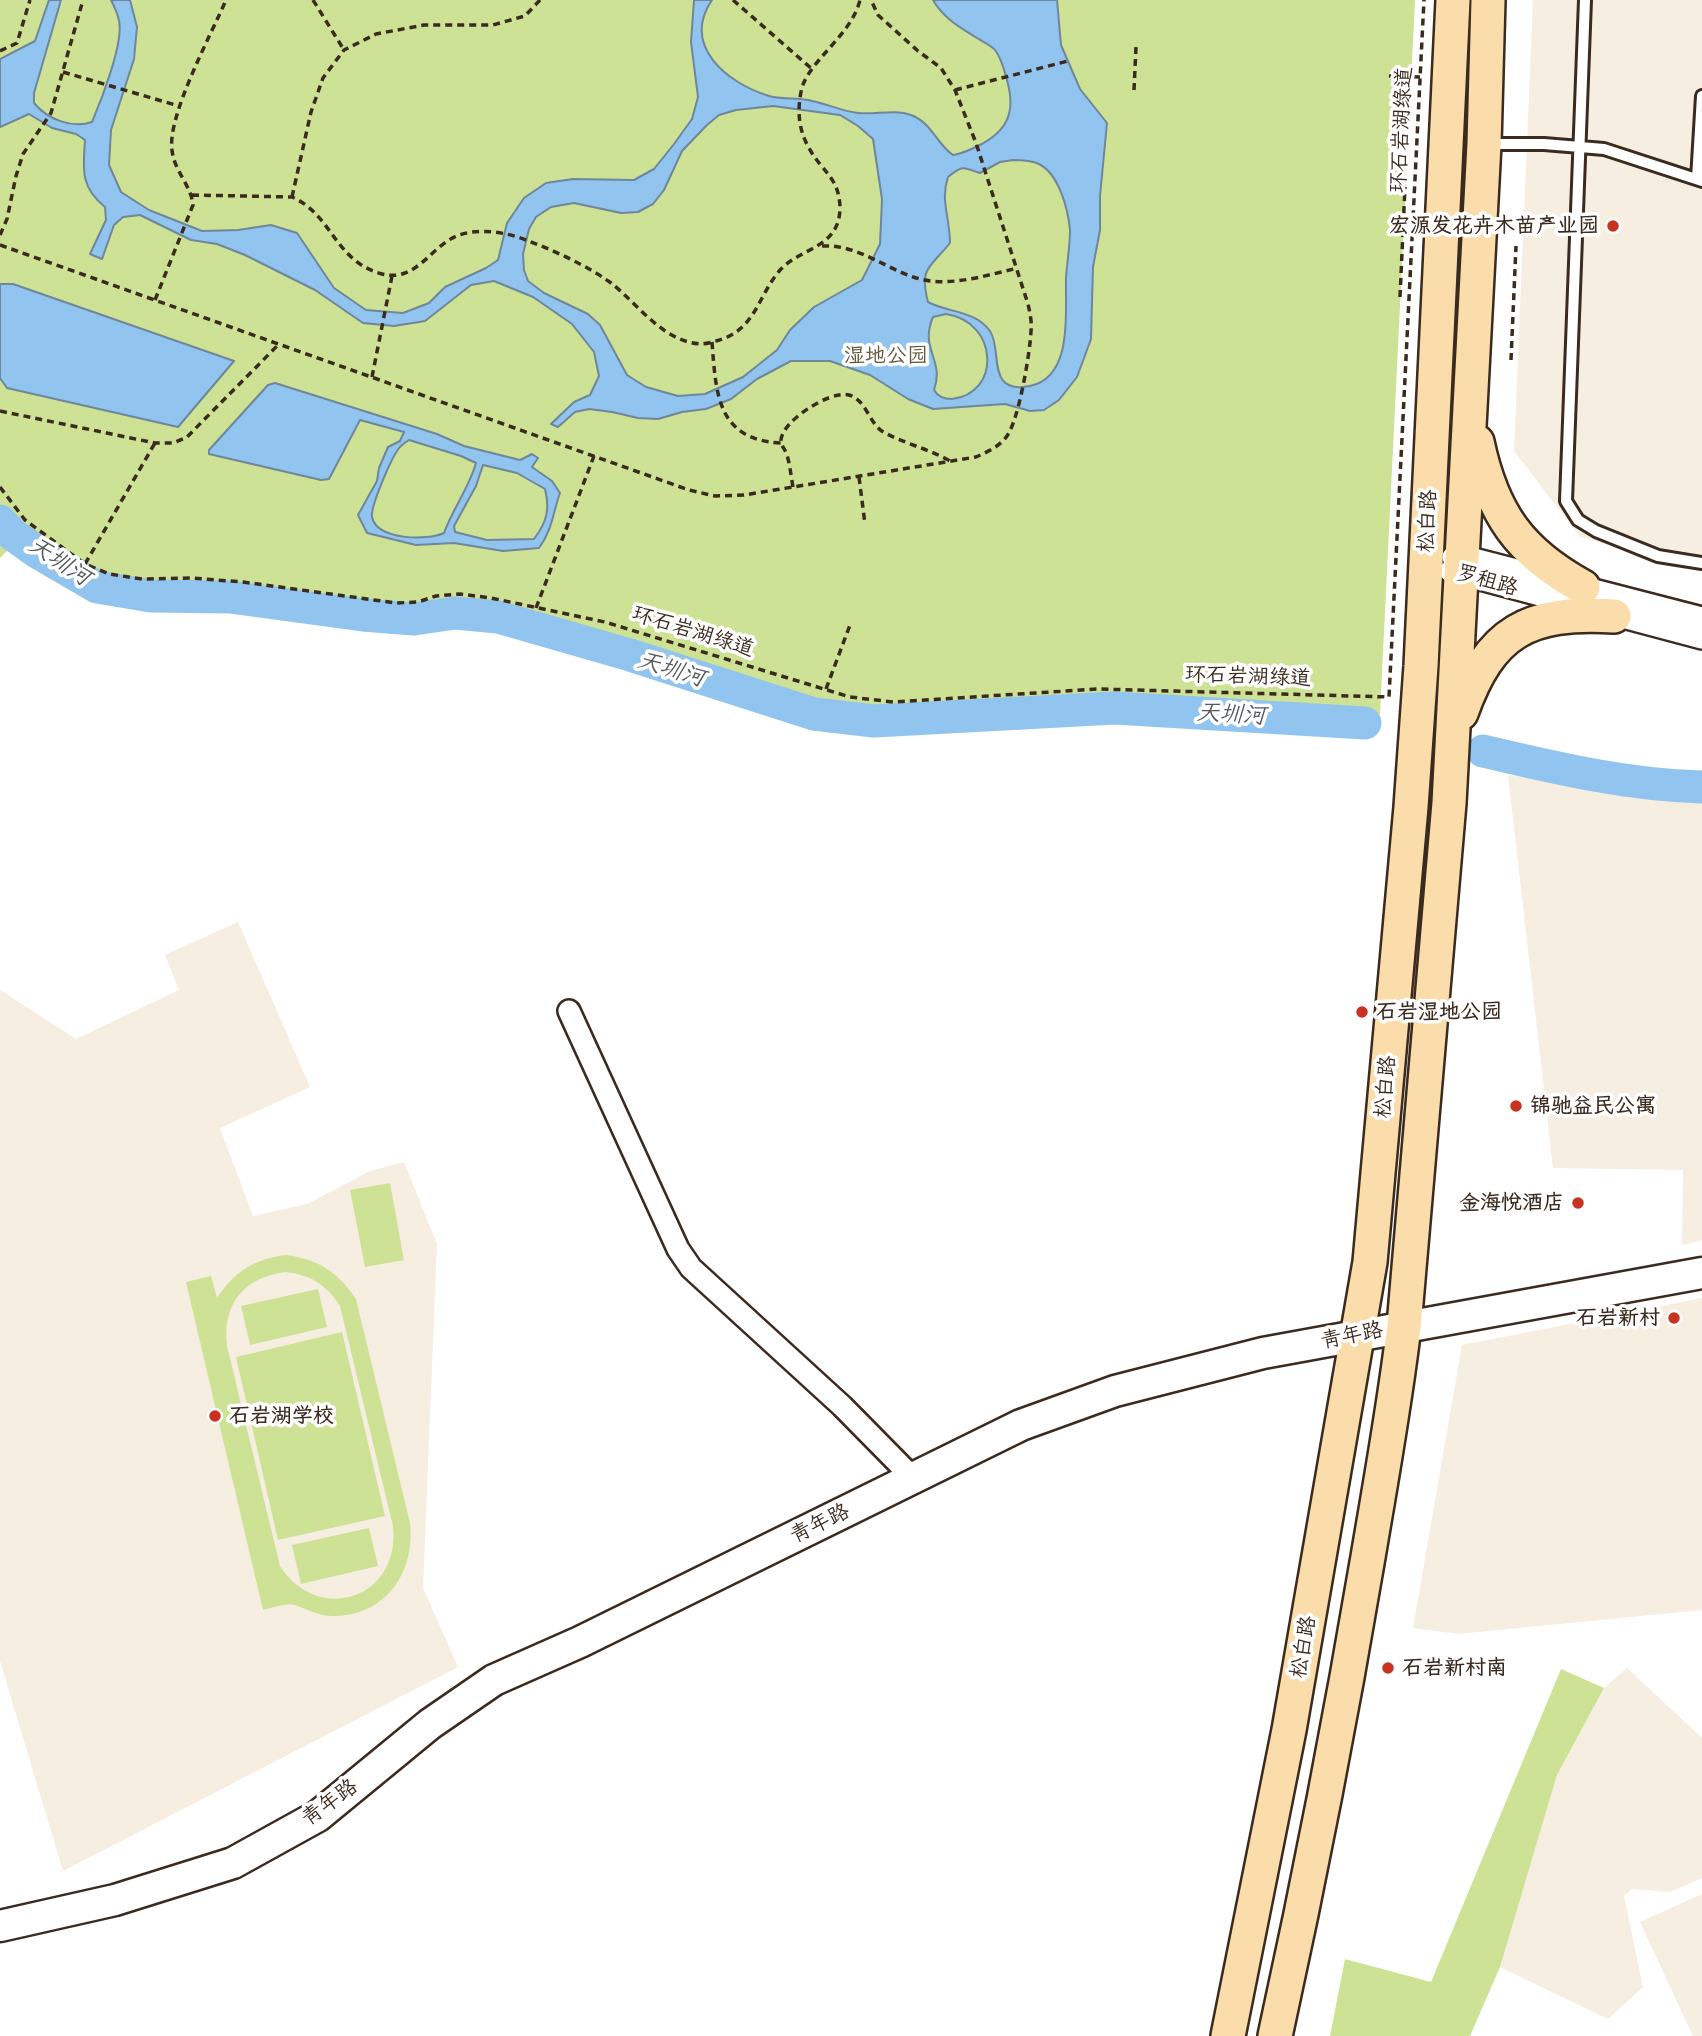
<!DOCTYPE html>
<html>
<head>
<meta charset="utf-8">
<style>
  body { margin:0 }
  canvas { display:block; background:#fff }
</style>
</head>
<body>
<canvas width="1702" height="2036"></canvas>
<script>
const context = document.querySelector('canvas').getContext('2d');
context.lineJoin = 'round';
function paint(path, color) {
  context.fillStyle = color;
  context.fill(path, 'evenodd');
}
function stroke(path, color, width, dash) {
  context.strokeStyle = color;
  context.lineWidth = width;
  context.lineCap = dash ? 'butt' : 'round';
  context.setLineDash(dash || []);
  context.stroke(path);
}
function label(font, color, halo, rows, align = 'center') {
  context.font = font + ' "Patrick Hand","LXGW WenKai TC",sans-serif';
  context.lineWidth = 7;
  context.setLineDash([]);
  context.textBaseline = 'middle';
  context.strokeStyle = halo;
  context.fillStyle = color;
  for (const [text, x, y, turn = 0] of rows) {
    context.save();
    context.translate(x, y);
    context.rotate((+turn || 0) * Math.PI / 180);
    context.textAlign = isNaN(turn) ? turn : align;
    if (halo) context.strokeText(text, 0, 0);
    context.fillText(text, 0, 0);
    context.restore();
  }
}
paint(new Path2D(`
  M1533,0H1702V570L1580,537L1514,451Z
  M1508,775L1702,798V1240L1682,1245L1683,1170L1553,1168Z
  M238,922L310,1087L220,1128L253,1216L307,1204L370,1171L404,1162L437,1244L423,1588L458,1667L63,1871L0,1661V990L76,1039L179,990L165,955Z
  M1702,1298V1610L1458,1634L1413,1628L1462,1345Z
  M1627,1668L1702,1738V1878L1670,1892L1632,1889L1624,1896L1643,1987L1608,2019L1500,1967L1557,1775L1604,1688Z
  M1702,1894V2036H1693L1640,1922Z`), '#f6eee0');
paint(new Path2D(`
  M0,0H1415L1380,714L1114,701L872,714L813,708L631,646L486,607L445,605L407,612L346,608L228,590L186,587L151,589L99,579L52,555L23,535L0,558Z
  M390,1183L404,1260L365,1267L350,1190Z
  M286,1255C318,1259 338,1272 356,1299L410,1523C415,1571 388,1614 336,1616C320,1617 309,1610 295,1605C287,1602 272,1608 263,1610L186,1282L211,1276L217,1298C234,1272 254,1259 286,1255ZM286,1272C311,1275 327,1285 340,1306L393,1526C401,1598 319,1626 280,1566L227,1346C222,1304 244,1277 286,1272Z
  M318,1289L327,1327L250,1345L241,1306Z
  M342,1332L385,1516L278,1540L236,1357Z
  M369,1528L378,1566L301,1584L292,1545Z
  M1561,1669L1604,1688L1557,1775L1500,1967L1470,2036H1330L1345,1959L1431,1982Z`), '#cee296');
const water = new Path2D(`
  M49,0H61L34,93V103C47,119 72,129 92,122C101,101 124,42 119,21C118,14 114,6 111,0H130L137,27L134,59L111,130L109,165L121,192L149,210L202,231L238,230L271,225L297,233L334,288L366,310L403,313L429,303L445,287L486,268L498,260L507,223L524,198L546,183L573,179L634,180L654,169L674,144L692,119L698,97L691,42L694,0H712C681,46 727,83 769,96C783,100 798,97 812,101C827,104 842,111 858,113C875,115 895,109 911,115C932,123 936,143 953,155C962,154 969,150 978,146C1008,131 1016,112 1007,80C1004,70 1002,59 995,50C991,45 983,42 977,38C961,28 943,18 933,0H1057L1061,45L1080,89L1107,123L1100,196V230L1093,267L1091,339L1077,377L1059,400L1044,410L1030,411L1005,404L933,409L908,399L870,375L830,361H791L757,379L731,399L706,409L682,412L658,419L638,418L612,412L589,409L575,412L558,427L551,424L574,402L590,395L599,376L594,352L572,324L533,297L494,281L471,285L425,321L394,326L363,323L315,290L245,255L217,244L191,240L140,215L123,217L114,225L102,259L90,254L106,220L105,207C80,187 83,169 85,140L76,134L52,128L29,114L0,127V59L35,41ZM773,106L840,115L858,126L873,139L882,199L880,244L862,280L814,307L790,330L777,350L743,377L705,394L678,396L646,387L627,375L600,325L588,314L544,293L528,281L524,270L523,254L529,229L536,217L551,207L574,203L621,213L638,212L653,204L664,190L682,151L707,125L719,115L736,110ZM1013,160C1021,160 1031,160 1039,164C1059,174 1068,209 1070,230C1070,246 1067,262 1066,278C1065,310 1074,377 1030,386C985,395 1003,350 990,331C975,310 948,313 928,302C919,267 930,268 950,243C950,218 940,200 948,177C964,164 963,168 980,173L1000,162ZM946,314C999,322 1001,394 952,399C945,399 938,397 934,390C945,359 919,350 933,317Z
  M0,284H13L234,361L178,427L7,388L0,378Z
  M275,383L437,434L464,446L520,460L532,454L538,458L532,467L552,481L560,493C553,512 552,531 539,548L503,551L454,543L416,545L367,533L358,515L377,481L379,468L388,447L400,441L404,432L360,420L329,479L321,480L209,454V450L268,385ZM409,440L461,456L476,463C469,488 453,508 444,533C427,541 377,540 372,517C370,507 391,460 397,451C400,446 404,443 409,440ZM483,465L517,473L545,489C550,509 547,522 534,539L487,540L455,532L454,526L476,486Z`);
paint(water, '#91c4ee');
stroke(water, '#6f869b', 2);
stroke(new Path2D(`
  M0,521L12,534L37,552L97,587L151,596L230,597L363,615L414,619L455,613L498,617L630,655L814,714L874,721L1115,708L1365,723
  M1483,751C1555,768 1627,785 1702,787`), '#91c4ee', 33);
const lane = new Path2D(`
  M1585,0L1566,501L1578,520L1596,531L1658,556L1702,563
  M1489,144H1544L1604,149L1702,181
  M1697,179L1702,96`);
const street = new Path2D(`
  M1453,557L1462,556L1702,618
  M1450,571L1702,638
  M569,1011L678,1249L691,1268L842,1406L913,1478`);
const secondary = new Path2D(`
  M0,1926L115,1900L233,1863L318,1816L430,1724L494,1680L580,1642L1021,1425L1115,1391L1263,1353L1702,1273`);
const primary = new Path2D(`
  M1477,442C1492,513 1519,552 1583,587
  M1461,713C1490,631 1528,611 1614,616
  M1228,2036L1289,1730L1370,1262L1411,807L1421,666L1453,0
  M1275,2036C1310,1877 1341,1717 1368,1557C1381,1480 1395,1403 1404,1326L1449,803L1484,144L1488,0`);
stroke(lane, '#3b2a1e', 16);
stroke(street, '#3b2a1e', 26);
stroke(secondary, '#3b2a1e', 35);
stroke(primary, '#3b2a1e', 38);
stroke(new Path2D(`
  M313,0L344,50
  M733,0L812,69
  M0,51L17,43L30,0
  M63,72L179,106
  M1389,76L1421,77
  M955,90L1068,61
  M1134,90L1136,47
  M192,195L292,197C333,215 334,261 382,274C417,283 431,245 459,235C481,228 505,232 526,240C555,251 586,265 611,283C638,304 663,342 701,344C706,344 712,342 716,341C756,331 757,296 781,269C802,247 840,248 840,207C839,177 822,172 809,148C799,131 797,112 801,92C806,62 851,37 860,0
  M292,197L311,112L323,78L344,50L376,34L424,25H493L525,16L540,0
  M0,235L7,219L16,176L23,154L51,113L83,0
  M0,245L689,490L715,496L744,495L976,457C987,452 999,447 1007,436C1019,419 1030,353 1031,331C1032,322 1030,313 1028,304L976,143L955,90L941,68L918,51L878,15L871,0
  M822,246C859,244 886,270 920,279C952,287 987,275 1018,268
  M1400,297L1405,187
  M155,300L193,205C191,185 174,171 172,150C167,116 211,35 226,0
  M712,342C716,394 717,440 781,443
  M1511,360L1516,246
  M372,377L392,276
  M0,411L155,443H173L187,437L279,344
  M859,477L865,524
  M0,487L25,520L85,564L109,574L142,579L191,578L243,582L396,603L418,602L436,596L460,594L491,598L605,622L850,697L893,702L1098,689L1389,697L1424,0
  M793,487C791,476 790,465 787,455C785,449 781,446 781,440C782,421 830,390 849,395C867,400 869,425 885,433C906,444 929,449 950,461
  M85,564L155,443
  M536,608L594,456
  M826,689L850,625`), '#3b2a1e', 3.5, [7, 5]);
stroke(lane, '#fff', 10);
stroke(street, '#fff', 21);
stroke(secondary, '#fff', 30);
stroke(primary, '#fbddab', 33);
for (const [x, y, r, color] of [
  [1613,226,7,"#c8321e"],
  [1362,1012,7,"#c8321e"],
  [1516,1106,7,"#c8321e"],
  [1578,1203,7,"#c8321e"],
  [1674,1318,7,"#c8321e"],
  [215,1416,7,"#c8321e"],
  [1388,1668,7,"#c8321e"]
]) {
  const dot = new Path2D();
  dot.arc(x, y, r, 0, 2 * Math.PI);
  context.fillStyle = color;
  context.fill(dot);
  stroke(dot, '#fff', 2.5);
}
label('21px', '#3b2a1e', '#fff', [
  ["环石岩湖绿道",1402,130,-87],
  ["松白路",1428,521,-87],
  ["罗租路",1487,581,16],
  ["环石岩湖绿道",693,632,17],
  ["环石岩湖绿道",1248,677,2],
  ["松白路",1386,1087,-85],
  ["青年路",1352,1336,-11],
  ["青年路",820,1524,-26],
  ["松白路",1304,1647,-80],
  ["青年路",330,1803,-36]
]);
label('bold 21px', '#3b2a1e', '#fff', [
  ["宏源发花卉木苗产业园",1599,226,"right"],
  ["石岩湿地公园",1376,1012],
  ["锦驰益民公寓",1530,1106],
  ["金海悦酒店",1564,1203,"right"],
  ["石岩新村",1660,1318,"right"],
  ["石岩湖学校",229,1416],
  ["石岩新村南",1402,1668]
], 'left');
label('21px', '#60583c', '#fff', [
  ["湿地公园",886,356]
]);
label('italic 23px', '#55585c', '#fff', [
  ["天圳河",59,562,33],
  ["天圳河",671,670,17],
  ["天圳河",1231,715,3]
]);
</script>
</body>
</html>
